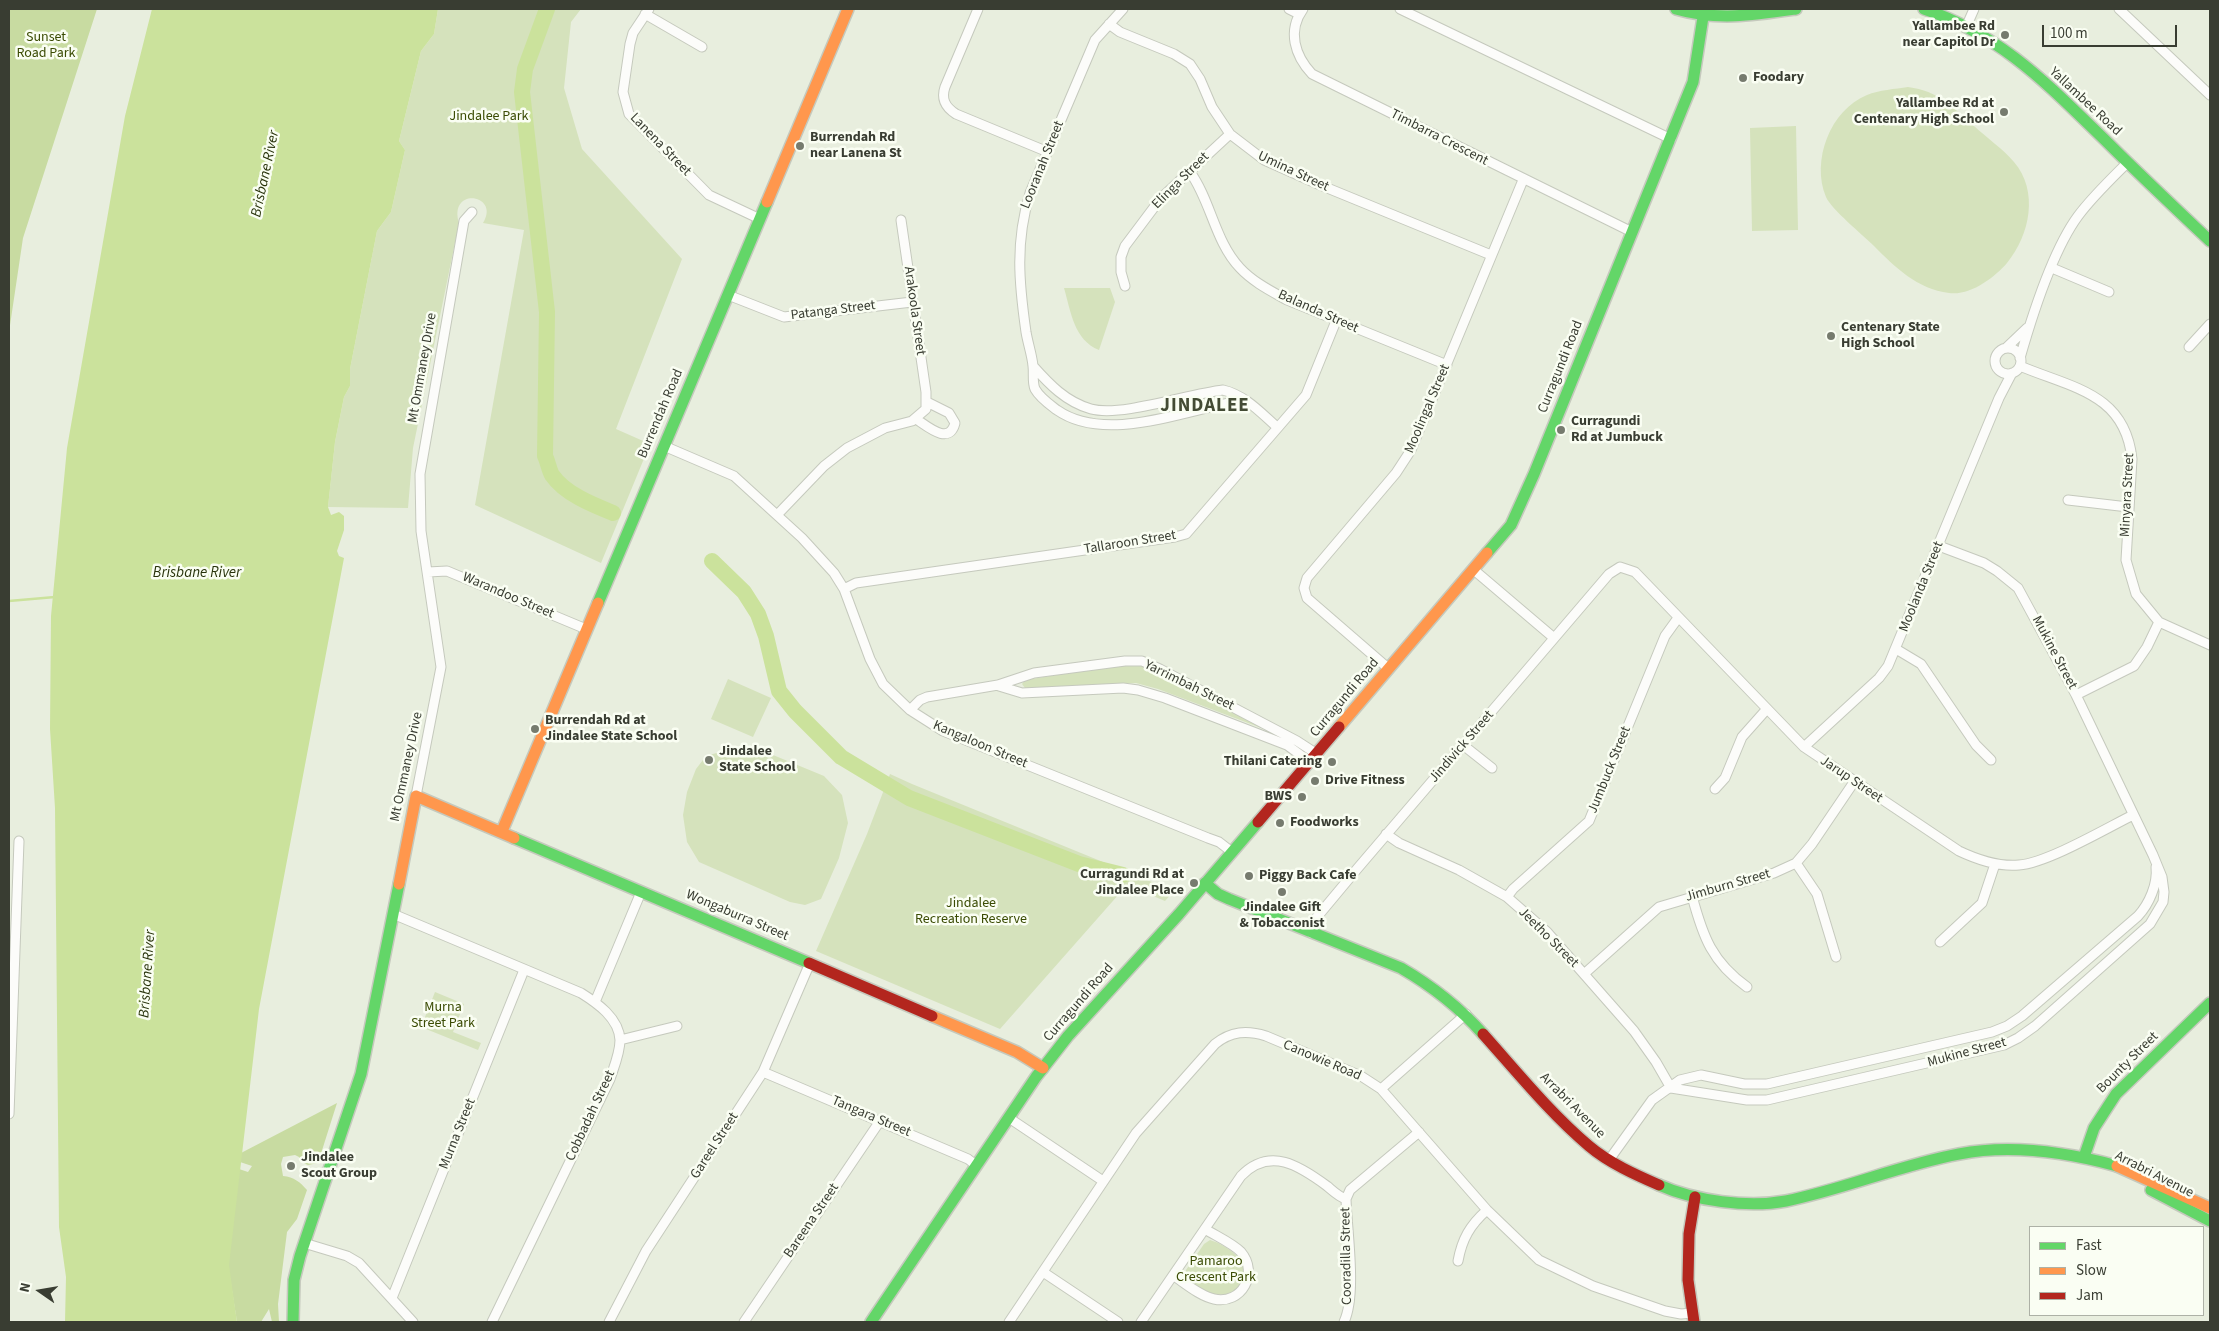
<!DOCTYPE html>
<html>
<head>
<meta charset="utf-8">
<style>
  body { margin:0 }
  #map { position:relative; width:2219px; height:1331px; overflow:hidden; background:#e8eede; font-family:"Source Sans 3",sans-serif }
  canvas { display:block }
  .frame { position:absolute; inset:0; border:10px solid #393d32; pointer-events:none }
  .legend { position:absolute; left:2029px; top:1226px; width:175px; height:90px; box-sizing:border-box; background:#fafef3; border:1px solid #adb1a6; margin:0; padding:6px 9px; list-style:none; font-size:15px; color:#393d32 }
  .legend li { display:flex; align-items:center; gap:10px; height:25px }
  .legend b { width:25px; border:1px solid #adb1a6 }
  .north { position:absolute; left:15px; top:1266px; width:50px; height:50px; -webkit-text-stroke:4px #fafef3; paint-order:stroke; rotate:283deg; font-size:14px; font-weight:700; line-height:20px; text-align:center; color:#393d32 }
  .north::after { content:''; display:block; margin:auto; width:18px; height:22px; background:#393d32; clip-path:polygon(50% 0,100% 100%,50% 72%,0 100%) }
  .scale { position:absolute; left:2042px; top:25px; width:135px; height:22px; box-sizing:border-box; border:2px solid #393d32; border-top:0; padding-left:6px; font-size:15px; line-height:18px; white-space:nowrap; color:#393d32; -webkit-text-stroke:4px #fafef3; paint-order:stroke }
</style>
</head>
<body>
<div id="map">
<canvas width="2219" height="1331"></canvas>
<div class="frame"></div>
<ul class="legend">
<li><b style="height:6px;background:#63d668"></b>Fast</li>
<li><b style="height:6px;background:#ff974d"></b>Slow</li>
<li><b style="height:6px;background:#b3261e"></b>Jam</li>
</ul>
<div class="north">N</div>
<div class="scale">100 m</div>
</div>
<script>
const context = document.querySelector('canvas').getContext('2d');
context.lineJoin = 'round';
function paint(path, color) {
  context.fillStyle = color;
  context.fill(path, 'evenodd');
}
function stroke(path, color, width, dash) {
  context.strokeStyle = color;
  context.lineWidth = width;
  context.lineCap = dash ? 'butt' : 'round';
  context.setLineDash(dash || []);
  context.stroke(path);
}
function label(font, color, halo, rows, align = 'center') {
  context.font = font + ' "Source Sans 3",sans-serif';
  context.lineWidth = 5;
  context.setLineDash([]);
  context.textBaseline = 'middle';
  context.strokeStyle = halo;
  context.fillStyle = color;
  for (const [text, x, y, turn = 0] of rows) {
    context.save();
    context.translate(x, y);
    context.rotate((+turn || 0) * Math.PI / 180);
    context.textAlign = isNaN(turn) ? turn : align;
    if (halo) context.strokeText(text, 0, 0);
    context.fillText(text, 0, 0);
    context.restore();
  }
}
paint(new Path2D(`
  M438,9H581L571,22L564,88L582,149L682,259L616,429L650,444L601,563L475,505L524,230L483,223C501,194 448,186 459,223L413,448L408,508L328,507L335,442L344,397L350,386V369L377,231L391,212L405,150L399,141L421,51L434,34Z
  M1908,87C1939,91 1952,107 1974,126C1987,138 2003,149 2014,162C2039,191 2030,235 2007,263C1994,278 1970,296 1949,293C1917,289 1895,267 1874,246C1863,235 1831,209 1826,197C1811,161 1830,110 1867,95C1879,90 1895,89 1908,87Z
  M1796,126L1798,230L1752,231L1750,128Z
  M1064,288H1110L1115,302L1099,350C1074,340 1071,312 1064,288Z
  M1126,664L1145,666L1264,729L1158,689L1136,683L1031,688H1025L1022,684L1025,680L1031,679Z
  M728,679L771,698L753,737L711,719Z
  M734,748H756L824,776L842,795L848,823L839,858L821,899L805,905L790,902L699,862L687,842L683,815L687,792L696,769L706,756Z
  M890,774L912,784L1174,891L1165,901L1127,885L1000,1029L816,951L867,834Z
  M435,992L464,1004L453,1032L481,1043L478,1050L421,1027Z
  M1210,1240C1224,1244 1248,1259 1245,1276C1244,1281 1240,1287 1238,1291C1214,1299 1206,1294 1186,1279V1270L1204,1244Z`), '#d5e2bc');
paint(new Path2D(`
  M9,9H97L23,238L9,332Z
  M337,1103L318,1163L308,1165L299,1161V1157L295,1155L283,1157L281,1164L283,1176C294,1177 300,1182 307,1190L297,1219L287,1232L278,1304L279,1322H272L269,1309L261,1322H237L228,1265L239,1169L248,1172L252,1166L240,1162L241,1153Z`), '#c8dba1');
paint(new Path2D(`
  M152,9H438L434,34L421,51L399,141L405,150L391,212L377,231L350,369V386L344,397L335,442L328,507L331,515L339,512L344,516V530L337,551L339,556L344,558L259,1009L229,1265L237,1322H65L66,1277L59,1227L55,808L50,729L51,616L67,448L125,116Z`), '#cbe29c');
stroke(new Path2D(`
  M9,601L55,597`), '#cbe29c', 2.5);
stroke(new Path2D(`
  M547,9L525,69L522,92L547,312L545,456C548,462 549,470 552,475C565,494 593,505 613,513
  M712,561L744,592L758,614L766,636L779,691L795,711L841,757L909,798L1079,864L1123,875`), '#cbe29c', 16);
const street = new Path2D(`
  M649,9L633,33L630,44L623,92L629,114L709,195L760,219
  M978,9L945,87C941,99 945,107 956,114L1048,152
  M1123,9L1095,40L1030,193C1015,242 1019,283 1026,332C1028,344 1032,355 1033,366C1034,373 1032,382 1035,389C1040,398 1049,404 1057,410C1107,445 1189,408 1245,400
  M1289,9L1299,14
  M1303,9C1287,31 1295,56 1312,74L1632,232
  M1400,9L1671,139
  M2119,9L2210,95
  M645,14L702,47
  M1109,24L1120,32L1174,54L1190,64L1200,79L1212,107L1230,134L1264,160L1320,185L1491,255
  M1967,25L1974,9
  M1190,172C1211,201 1215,242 1240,268C1253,282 1271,291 1287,300L1447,365
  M2052,268L2109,292
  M1125,286L1121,272V257L1125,246L1161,198L1230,134
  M728,295L784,317L912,302
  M2189,347L2210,324
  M1995 361a13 13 0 1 1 26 0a13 13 0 1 1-26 0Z
  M2006,348L2027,328
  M2020,358C2032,316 2053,250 2078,216C2092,197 2111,179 2128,162
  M1033,366C1049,384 1066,402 1091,409C1122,417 1188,394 1223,390C1245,395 1261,413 1277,427
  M2020,366C2072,388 2125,393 2132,459L2126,560L2136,594L2159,622L2210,645
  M916,419C927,426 949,446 955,423L949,413L927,402
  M664,446L734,476L802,538L834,573L844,589L870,659L883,684L910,710L943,731L1208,838L1219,842L1232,852
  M2068,500L2128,507
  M777,515L824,466L847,448L885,428L912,421L926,409V392L901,220
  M1474,570L1554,638
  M428,572L447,571L586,629
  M844,589L856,583L1175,537L1186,534L1306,395L1336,321
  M1896,649L1921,664L1976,745L1991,760
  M1389,669L1307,598L1304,588L1307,578L1396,473L1411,450L1523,180
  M999,686L1022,693L1123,688L1138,690L1165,698L1287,745L1310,762
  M2076,695L2134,666L2147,647L2159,622
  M910,710L920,700L927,697L998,685L1034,673L1125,661H1142L1160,669L1297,741L1317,754
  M1463,745L1492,768
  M1804,747L1879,678L1888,666L1999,398L2012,373
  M1715,789L1725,778L1742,737L1766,710
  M416,796L441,667L421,531L420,474L464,221L472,212
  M1386,834L1399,843L1459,870L1507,897L1547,932L1634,1031L1656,1062L1671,1088
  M1796,863L1817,894L1836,957
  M1692,896C1703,937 1712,962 1747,987
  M1507,897L1513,889L1589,821L1665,636L1678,618
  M393,914L581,993C597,1003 619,1018 620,1040C620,1053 614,1067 610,1079L492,1322
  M1311,933L1317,917L1357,869L1609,574L1620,567L1635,572L1804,747L1959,851C1978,860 1998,867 2019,865C2047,863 2105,829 2133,815
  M1940,942L1982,903L1995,864
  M1584,974L1659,907L1774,873L1796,863L1812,844L1854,782
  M595,1002L641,892
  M620,1040L677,1026
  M763,1072L968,1159L977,1166
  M1671,1088L1747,1100H1767L2004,1045L2018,1038L2035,1026L2150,924L2163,902L2164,892L2162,877L2153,855L2076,695L2018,588L1997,571L1984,563L1939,546
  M1381,1089L1466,1014
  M9,1114L19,841
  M1009,1118L1103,1181
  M1609,1160L1652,1100L1680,1080L1701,1075L1744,1084H1767L1992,1032L2007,1026L2022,1016L2138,916C2149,904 2158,884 2156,867
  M304,1243L347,1256L359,1263L413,1322
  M1458,1261C1462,1239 1470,1225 1487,1210
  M1043,1272L1118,1322
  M1174,1276C1186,1284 1200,1296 1214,1299C1242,1305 1259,1273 1241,1252C1232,1243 1216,1236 1205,1229
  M392,1298L524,970
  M609,1322L646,1251L763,1072L810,963
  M744,1322L880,1121
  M1009,1322L1136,1133L1215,1044C1231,1031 1247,1030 1266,1036L1361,1076L1381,1089L1487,1210L1539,1260L1593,1286L1665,1311L1681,1314L1692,1313
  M1141,1322L1241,1176C1270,1146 1300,1166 1327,1186C1333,1191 1339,1197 1346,1199
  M1344,1322C1357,1294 1347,1232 1346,1199L1350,1190L1419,1132`);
const fast = new Path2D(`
  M1676,9C1717,21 1755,15 1796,9
  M1924,9C2003,36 2048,85 2106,141C2140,175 2175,208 2210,241
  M1487,553L1511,525L1534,474L1693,82L1703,17
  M598,603L767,202
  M514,838L809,963
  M1205,883L1218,894L1229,899L1401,968C1432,986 1459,1007 1483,1034
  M2084,1157L2094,1128L2116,1094L2210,1003
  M1659,1185C1695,1201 1748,1208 1786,1201C1845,1189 1900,1165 1959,1154C2011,1144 2066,1152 2117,1166
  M2151,1190L2210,1221
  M293,1322L294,1280L300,1256L361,1074L399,884
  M871,1322L1036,1077L1068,1036L1179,914L1258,822`);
const slow = new Path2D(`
  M767,202L848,9
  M1339,727L1487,553
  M502,831L598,603
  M399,884L416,796L514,838
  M932,1016L1017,1052L1043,1068
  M2117,1166L2210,1208`);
const jam = new Path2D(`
  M1258,822L1339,727
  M809,963L932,1016
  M1483,1034C1517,1072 1550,1113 1589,1146C1609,1163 1636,1175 1659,1185
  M1694,1322L1688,1280L1689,1234L1695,1197`);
stroke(street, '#c5c9bd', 11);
stroke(fast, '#c5c9bd', 14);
stroke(slow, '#c5c9bd', 14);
stroke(jam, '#c5c9bd', 14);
stroke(street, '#fcfcfa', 9);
stroke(fast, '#63d668', 11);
stroke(slow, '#ff974d', 11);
stroke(jam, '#b3261e', 11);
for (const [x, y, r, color] of [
  [2005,35,5,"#767b6e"],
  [1743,78,5,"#767b6e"],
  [2004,112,5,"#767b6e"],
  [800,146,5,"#767b6e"],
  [1831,336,5,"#767b6e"],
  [1561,430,5,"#767b6e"],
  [535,729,5,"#767b6e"],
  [709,760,5,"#767b6e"],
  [1332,762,5,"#767b6e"],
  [1315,781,5,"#767b6e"],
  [1302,797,5,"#767b6e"],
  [1280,823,5,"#767b6e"],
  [1249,876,5,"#767b6e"],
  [1194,883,5,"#767b6e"],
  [1282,892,5,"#767b6e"],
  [291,1166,5,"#767b6e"]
]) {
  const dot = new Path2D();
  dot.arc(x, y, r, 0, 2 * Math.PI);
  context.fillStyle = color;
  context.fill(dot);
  stroke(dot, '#fafef3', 2);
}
label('bold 14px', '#393d32', '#fafef3', [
  ["Yallambee Rd",1995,27,"right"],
  ["near Capitol Dr",1995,43,"right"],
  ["Foodary",1753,78],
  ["Yallambee Rd at",1994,104,"right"],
  ["Centenary High School",1994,120,"right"],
  ["Burrendah Rd",810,138],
  ["near Lanena St",810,154],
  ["Centenary State",1841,328],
  ["High School",1841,344],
  ["Curragundi",1571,422],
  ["Rd at Jumbuck",1571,438],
  ["Burrendah Rd at",545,721],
  ["Jindalee State School",545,737],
  ["Jindalee",719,752],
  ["State School",719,768],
  ["Thilani Catering",1322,762,"right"],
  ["Drive Fitness",1325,781],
  ["BWS",1292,797,"right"],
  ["Foodworks",1290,823],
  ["Curragundi Rd at",1184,875,"right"],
  ["Jindalee Place",1184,891,"right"],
  ["Piggy Back Cafe",1259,876],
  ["Jindalee Gift",1282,908,"center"],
  ["& Tobacconist",1282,924,"center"],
  ["Jindalee",301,1158],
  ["Scout Group",301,1174]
], 'left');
label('14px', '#3a4b03', '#fafef3', [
  ["Sunset",46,38],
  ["Road Park",46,54],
  ["Jindalee Park",489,117],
  ["Jindalee",971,904],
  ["Recreation Reserve",971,920],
  ["Murna",443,1008],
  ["Street Park",443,1024],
  ["Pamaroo",1216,1262],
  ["Crescent Park",1216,1278]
]);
label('14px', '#393d32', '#fafef3', [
  ["Yallambee Road",2085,102,43],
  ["Timbarra Crescent",1439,138,27],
  ["Lanena Street",660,145,46],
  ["Looranah Street",1043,165,-68],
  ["Umina Street",1293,172,25],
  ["Elinga Street",1181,181,-45],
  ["Patanga Street",833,311,-7],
  ["Arakoola Street",914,311,82],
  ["Balanda Street",1318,312,24],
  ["Curragundi Road",1561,367,-68],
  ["Mt Ommaney Drive",423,368,-80],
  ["Moolingal Street",1428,409,-67],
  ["Burrendah Road",661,414,-67],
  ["Minyara Street",2128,495,-87],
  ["Tallaroon Street",1130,543,-9],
  ["Moolanda Street",1922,587,-68],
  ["Warandoo Street",508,596,23],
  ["Mukine Street",2054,653,62],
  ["Yarrimbah Street",1189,686,26],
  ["Curragundi Road",1345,698,-50],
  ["Kangaloon Street",980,745,23],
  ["Jindivick Street",1462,747,-49],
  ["Mt Ommaney Drive",407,767,-78],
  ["Jumbuck Street",1610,770,-68],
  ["Jarup Street",1851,780,34],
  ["Jimburn Street",1728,886,-16],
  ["Wongaburra Street",737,916,23],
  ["Jeetho Street",1548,938,45],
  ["Curragundi Road",1079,1003,-49],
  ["Mukine Street",1967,1053,-15],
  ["Canowie Road",1322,1061,23],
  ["Bounty Street",2128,1063,-45],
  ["Arrabri Avenue",1572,1106,45],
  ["Cobbadah Street",591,1116,-65],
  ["Tangara Street",871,1117,23],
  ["Murna Street",458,1134,-68],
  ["Gareel Street",715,1146,-57],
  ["Arrabri Avenue",2154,1175,27],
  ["Bareena Street",812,1221,-56],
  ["Cooradilla Street",1347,1256,-91]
]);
label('italic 15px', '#28330b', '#fafef3', [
  ["Brisbane River",266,174,-78],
  ["Brisbane River",197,574],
  ["Brisbane River",148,974,-86]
]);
context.letterSpacing = '1px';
label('bold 19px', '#434b34', '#fafef3', [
  ["JINDALEE",1205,407]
]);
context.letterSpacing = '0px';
</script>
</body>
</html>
